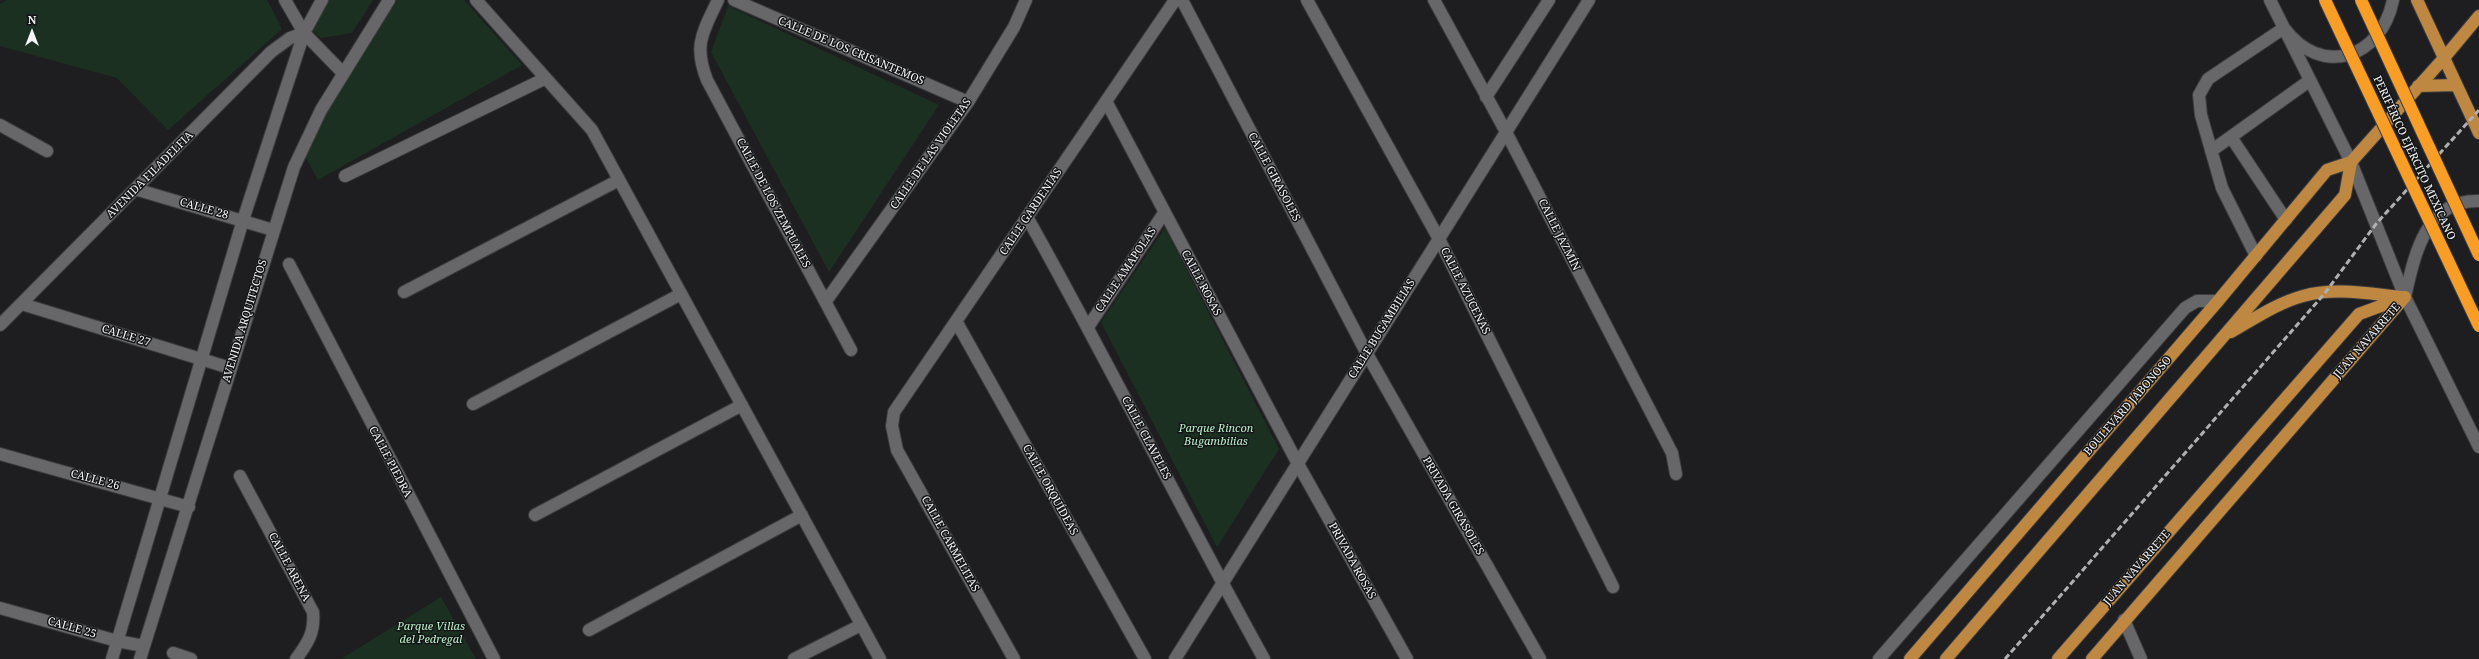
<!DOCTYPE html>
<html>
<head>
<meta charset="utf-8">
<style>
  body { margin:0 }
  #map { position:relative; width:2479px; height:659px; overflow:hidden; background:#1e1e20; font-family:"Noto Serif",serif }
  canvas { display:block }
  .north { position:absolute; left:12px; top:12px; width:40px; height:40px; -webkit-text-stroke:3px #141517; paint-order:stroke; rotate:0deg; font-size:11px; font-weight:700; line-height:16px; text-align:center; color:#f4f5f7 }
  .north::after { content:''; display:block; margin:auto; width:14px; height:18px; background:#f4f5f7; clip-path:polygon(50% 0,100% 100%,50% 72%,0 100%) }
</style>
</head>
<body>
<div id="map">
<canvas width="2479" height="659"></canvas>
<div class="north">N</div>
</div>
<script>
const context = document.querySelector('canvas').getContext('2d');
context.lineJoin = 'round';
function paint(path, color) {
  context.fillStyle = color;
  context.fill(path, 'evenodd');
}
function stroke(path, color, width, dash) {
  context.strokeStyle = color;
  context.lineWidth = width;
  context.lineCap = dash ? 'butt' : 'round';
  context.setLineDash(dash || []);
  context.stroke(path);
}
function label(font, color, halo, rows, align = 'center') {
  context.font = font + ' "Noto Serif",serif';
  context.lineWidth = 3;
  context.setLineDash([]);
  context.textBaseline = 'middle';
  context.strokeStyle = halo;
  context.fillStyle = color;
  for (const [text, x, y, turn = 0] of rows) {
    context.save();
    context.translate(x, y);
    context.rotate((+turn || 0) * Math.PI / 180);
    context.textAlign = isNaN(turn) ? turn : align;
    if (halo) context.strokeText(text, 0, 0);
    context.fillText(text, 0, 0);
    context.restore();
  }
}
paint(new Path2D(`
  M7,0H267L282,29L168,130L117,78L0,46V4Z
  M327,0H373L352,33L321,38L312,30Z
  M394,0H464L522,65L318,180L305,156L357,55Z
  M728,6L939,105L829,272L711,52Z
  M1165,228L1279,449L1217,547L1101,322Z
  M441,597L476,659H341Z`), '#1c3022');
const minor = new Path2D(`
  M285,0L304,33L343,73
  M476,0L592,130L880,659
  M718,0C703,32 693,45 707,80L851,350
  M734,0L968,102
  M1182,0L1367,354L1540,659
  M1307,0L1439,239L1613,587
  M1434,0L1506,132L1672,453L1676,474
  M2270,0L2351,162L2405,297L2479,447
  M1486,97L1549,0
  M1106,101L1298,464L1407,659
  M0,125L47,151
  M2231,137L2286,220
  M2211,151L2309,81
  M345,176L544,79
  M135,189L273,230
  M1027,217C1109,363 1183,513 1264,659
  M2256,256L2222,188L2201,115L2199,95L2208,79L2284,28C2321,78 2381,59 2393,0
  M289,264L494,659
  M404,292L619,180
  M2405,297C2414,257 2425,199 2479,201
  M826,301L968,102L1014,27L1026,0
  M22,304L230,368
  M956,321L1145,659
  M0,325L271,52L290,38L304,33
  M1088,327L1164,213
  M473,404L681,294
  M0,454L189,507
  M240,476L313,612C315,632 308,643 296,659
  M535,515L742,405
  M0,608L117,641L144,646
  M2124,620L2141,659
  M589,630L802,515
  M173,653L191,659
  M112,659L243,220L304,33L322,0
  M140,659L294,167L321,110L389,0
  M794,659L861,625
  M1014,659L897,450L892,426L894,412L1175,0
  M1175,659L1589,0
  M1879,659L2185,308L2197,301H2218`);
const major = new Path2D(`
  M2417,0L2479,133
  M2418,86L2456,85
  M2231,332C2254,319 2277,303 2303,296C2334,287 2370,294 2402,297
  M1910,659L2218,301L2327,170L2351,162L2444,58L2479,16
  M1946,659L2345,195L2351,162
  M2058,659L2359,314L2405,297
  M2092,659L2404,298`);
stroke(minor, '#3c3c3e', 14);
stroke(major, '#3c3c3e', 14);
stroke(minor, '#67676a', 12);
stroke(major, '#be8842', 12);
stroke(new Path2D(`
  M2005,659L2325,293L2376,224L2479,110`), '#afb0b2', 3, [6, 3]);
const highwayBridge = new Path2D(`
  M2325,0L2479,326
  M2361,0L2479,255`);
stroke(highwayBridge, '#3c3c3e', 14, []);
stroke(highwayBridge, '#f89e27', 12);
label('11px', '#f4f5f7', '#141517', [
  ["CALLE DE LOS CRISANTEMOS",851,51,23],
  ["CALLE DE LAS VIOLETAS",931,154,-55],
  ["PERIFÉRICO EJÉRCITO MEXICANO",2414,158,65],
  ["AVENIDA FILADELFIA",150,175,-45],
  ["CALLE GIRASOLES",1274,177,62],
  ["CALLE DE LOS ZEMPUALES",773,203,62],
  ["CALLE 28",204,209,16],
  ["CALLE GARDENIAS",1031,212,-56],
  ["CALLE JAZMÍN",1559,235,63],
  ["CALLE AMAPOLAS",1126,270,-56],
  ["CALLE ROSAS",1201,283,62],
  ["CALLE AZUCENAS",1465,291,63],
  ["AVENIDA ARQUITECTOS",245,321,-73],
  ["CALLE BUGAMBILIAS",1382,329,-58],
  ["CALLE 27",126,336,17],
  ["JUAN NAVARRETE",2367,341,-49],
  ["BOULEVARD JABONOSO",2128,406,-49],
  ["CALLE CLAVELES",1146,438,62],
  ["CALLE PIEDRA",390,462,62],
  ["CALLE 26",95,480,15],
  ["CALLE ORQUÍDEAS",1050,490,61],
  ["PRIVADA GIRASOLES",1453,506,60],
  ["CALLE CARMELITAS",950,544,61],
  ["PRIVADA ROSAS",1352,561,61],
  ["CALLE ARENA",289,567,62],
  ["JUAN NAVARRETE",2137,568,-49],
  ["CALLE 25",72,628,16]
]);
label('italic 11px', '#b9f1c9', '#141517', [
  ["Parque Rincon",1216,429],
  ["Bugambilias",1216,442],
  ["Parque Villas",431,627],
  ["del Pedregal",431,640]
]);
</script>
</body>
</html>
